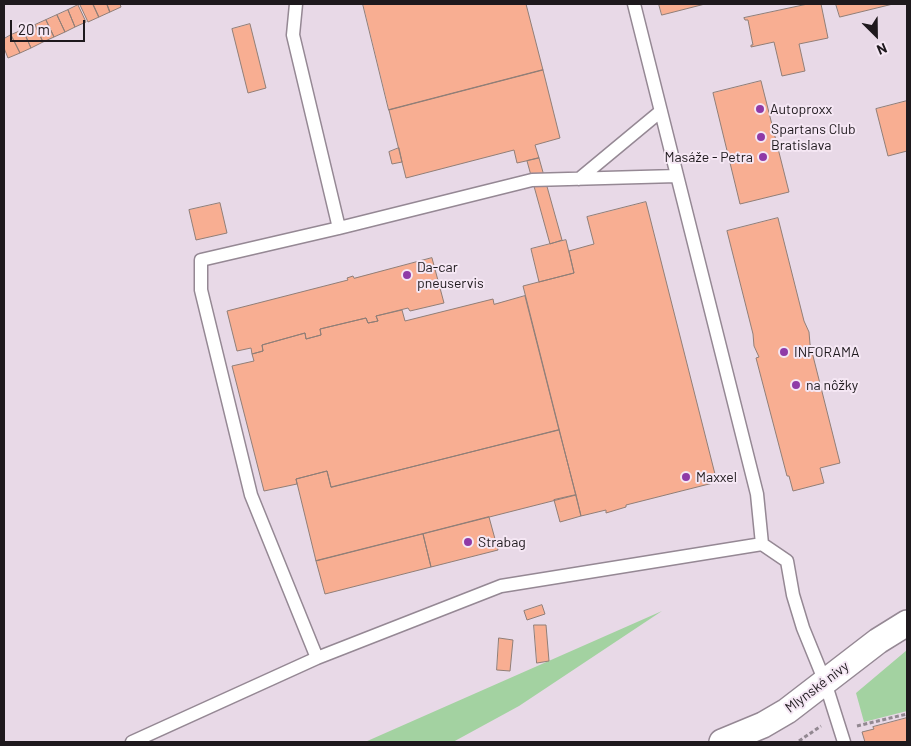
<!DOCTYPE html>
<html>
<head>
<meta charset="utf-8">
<style>
  body { margin:0 }
  #map { position:relative; width:911px; height:746px; overflow:hidden; background:#e8d9e7; font-family:Barlow,sans-serif }
  canvas { display:block }
  .frame { position:absolute; inset:0; border:5px solid #1e191d; pointer-events:none }
  .north { position:absolute; left:851px; top:10px; width:50px; height:50px; -webkit-text-stroke:4px #f5e7f4; paint-order:stroke; rotate:157deg; font-size:14px; font-weight:700; line-height:20px; text-align:center; color:#1e191d }
  .north::after { content:''; display:block; margin:auto; width:18px; height:22px; background:#1e191d; clip-path:polygon(50% 0,100% 100%,50% 72%,0 100%) }
  .scale { position:absolute; left:10px; top:20px; width:75px; height:22px; box-sizing:border-box; border:2px solid #1e191d; border-top:0; padding-left:6px; font-size:15px; line-height:18px; white-space:nowrap; color:#1e191d; -webkit-text-stroke:4px #f5e7f4; paint-order:stroke }
</style>
</head>
<body>
<div id="map">
<canvas width="911" height="746"></canvas>
<div class="frame"></div>
<div class="north">N</div>
<div class="scale">20 m</div>
</div>
<script>
const context = document.querySelector('canvas').getContext('2d');
context.lineJoin = 'round';
function paint(path, color) {
  context.fillStyle = color;
  context.fill(path, 'evenodd');
}
function stroke(path, color, width, dash) {
  context.strokeStyle = color;
  context.lineWidth = width;
  context.lineCap = dash ? 'butt' : 'round';
  context.setLineDash(dash || []);
  context.stroke(path);
}
function label(font, color, halo, rows, align = 'center') {
  context.font = font + ' Barlow,sans-serif';
  context.lineWidth = 4;
  context.setLineDash([]);
  context.textBaseline = 'middle';
  context.strokeStyle = halo;
  context.fillStyle = color;
  for (const [text, x, y, turn = 0] of rows) {
    context.save();
    context.translate(x, y);
    context.rotate((+turn || 0) * Math.PI / 180);
    context.textAlign = isNaN(turn) ? turn : align;
    if (halo) context.strokeText(text, 0, 0);
    context.fillText(text, 0, 0);
    context.restore();
  }
}
paint(new Path2D(`
  M662,611L519,706L453,742H365Z
  M907,650V711L864,722L856,693Z`), '#a3d2a1');
const building = new Path2D(`
  M82,4H93L99,17L88,22L80,5Z
  M93,4H107L110,12L99,17Z
  M107,4H120L121,7L110,12Z
  M363,4H526L543,70L389,110Z
  M659,4H705L662,15Z
  M808,4H821L828,38L799,44L805,71L782,76L774,42L751,47V45H753L748,20H745L744,18Z
  M836,4H893L840,17Z
  M78,5L86,22L75,27L68,10Z
  M68,10L75,27L65,32L57,15Z
  M57,15L65,32L54,37L46,20Z
  M46,20L54,37L43,42L35,25Z
  M250,24L266,88L248,93L232,29Z
  M35,25L43,42L31,48L23,30Z
  M23,30L31,48L20,53L11,35Z
  M11,35L20,53L8,58L4,48V39Z
  M543,70L560,138L535,145L539,158L517,163L514,150L406,178L389,110Z
  M761,81L789,192L740,204L713,93Z
  M907,101V151L888,156L876,109Z
  M399,148L402,162L392,164L389,152Z
  M539,158L562,240L550,244L527,161Z
  M646,202L717,482L626,505V507L606,513V510L581,516L523,286L574,273L569,251L594,244L587,217Z
  M220,203L227,233L196,240L189,210Z
  M778,218L804,321L809,332L810,344L840,463L820,468L824,483L793,491L789,476H787L756,358L759,357L754,346L753,334L727,231Z
  M566,240L574,273L539,282L531,249Z
  M432,258L444,303L410,311L408,308L376,316L378,321L368,323L366,318L320,329L321,335L306,339L305,333L262,345L263,351L252,354L251,348L237,351L227,311L348,280L347,278L353,276L354,278Z
  M525,296L559,430L331,487L327,471L296,479L297,484L264,491L232,366L254,361L252,354L263,351L262,345L305,333L306,339L321,335L320,329L366,318L368,323L378,321L376,316L402,310L405,321L493,299L494,304Z
  M559,430L576,495L316,561L296,479L327,471L331,487Z
  M576,495L581,516L560,522L554,500Z
  M489,517L498,550L431,567L423,534Z
  M423,534L431,567L325,594L316,561Z
  M542,605L545,614L527,620L524,611Z
  M534,625H546L549,661L537,663Z
  M499,638L513,640L510,671L497,670Z
  M907,718V742H865L862,732L874,729L873,727Z`);
paint(building, '#f8ae92');
stroke(building, '#907e77', 1);
const lane = new Path2D(`
  M296,4L293,35L339,228L201,260V290L251,495L317,658L501,586L762,544L787,561L793,595L803,628L825,682L844,742
  M634,4L757,494L762,544
  M579,179L661,111
  M339,228L532,180L677,176
  M132,742L317,658`);
const street = new Path2D(`
  M722,742L763,725L787,711L878,641L907,623`);
stroke(lane, '#958894', 15);
stroke(street, '#958894', 28);
stroke(new Path2D(`
  M857,726L907,714
  M799,741L821,726`), '#928891', 3, [4, 2.5]);
stroke(lane, '#fff', 12);
stroke(street, '#fff', 25);
for (const [x, y, r, color] of [
  [760,109,5,"#8f3aa7"],
  [761,137,5,"#8f3aa7"],
  [763,157,5,"#8f3aa7"],
  [407,275,5,"#8f3aa7"],
  [784,352,5,"#8f3aa7"],
  [796,385,5,"#8f3aa7"],
  [686,477,5,"#8f3aa7"],
  [468,542,5,"#8f3aa7"]
]) {
  const dot = new Path2D();
  dot.arc(x, y, r, 0, 2 * Math.PI);
  context.fillStyle = color;
  context.fill(dot);
  stroke(dot, '#f5e7f4', 2);
}
label('14px', '#1e191d', '#f5e7f4', [
  ["Autoproxx",770,109],
  ["Spartans Club",771,129],
  ["Bratislava",771,145],
  ["Masáže - Petra",753,157,"right"],
  ["Da-car",417,267],
  ["pneuservis",417,283],
  ["INFORAMA",794,352],
  ["na nôžky",806,385],
  ["Maxxel",696,477],
  ["Strabag",478,542]
], 'left');
label('14px', '#1e191d', '#f5e7f4', [
  ["Mlynské nivy",817,687,-37]
]);
</script>
</body>
</html>
